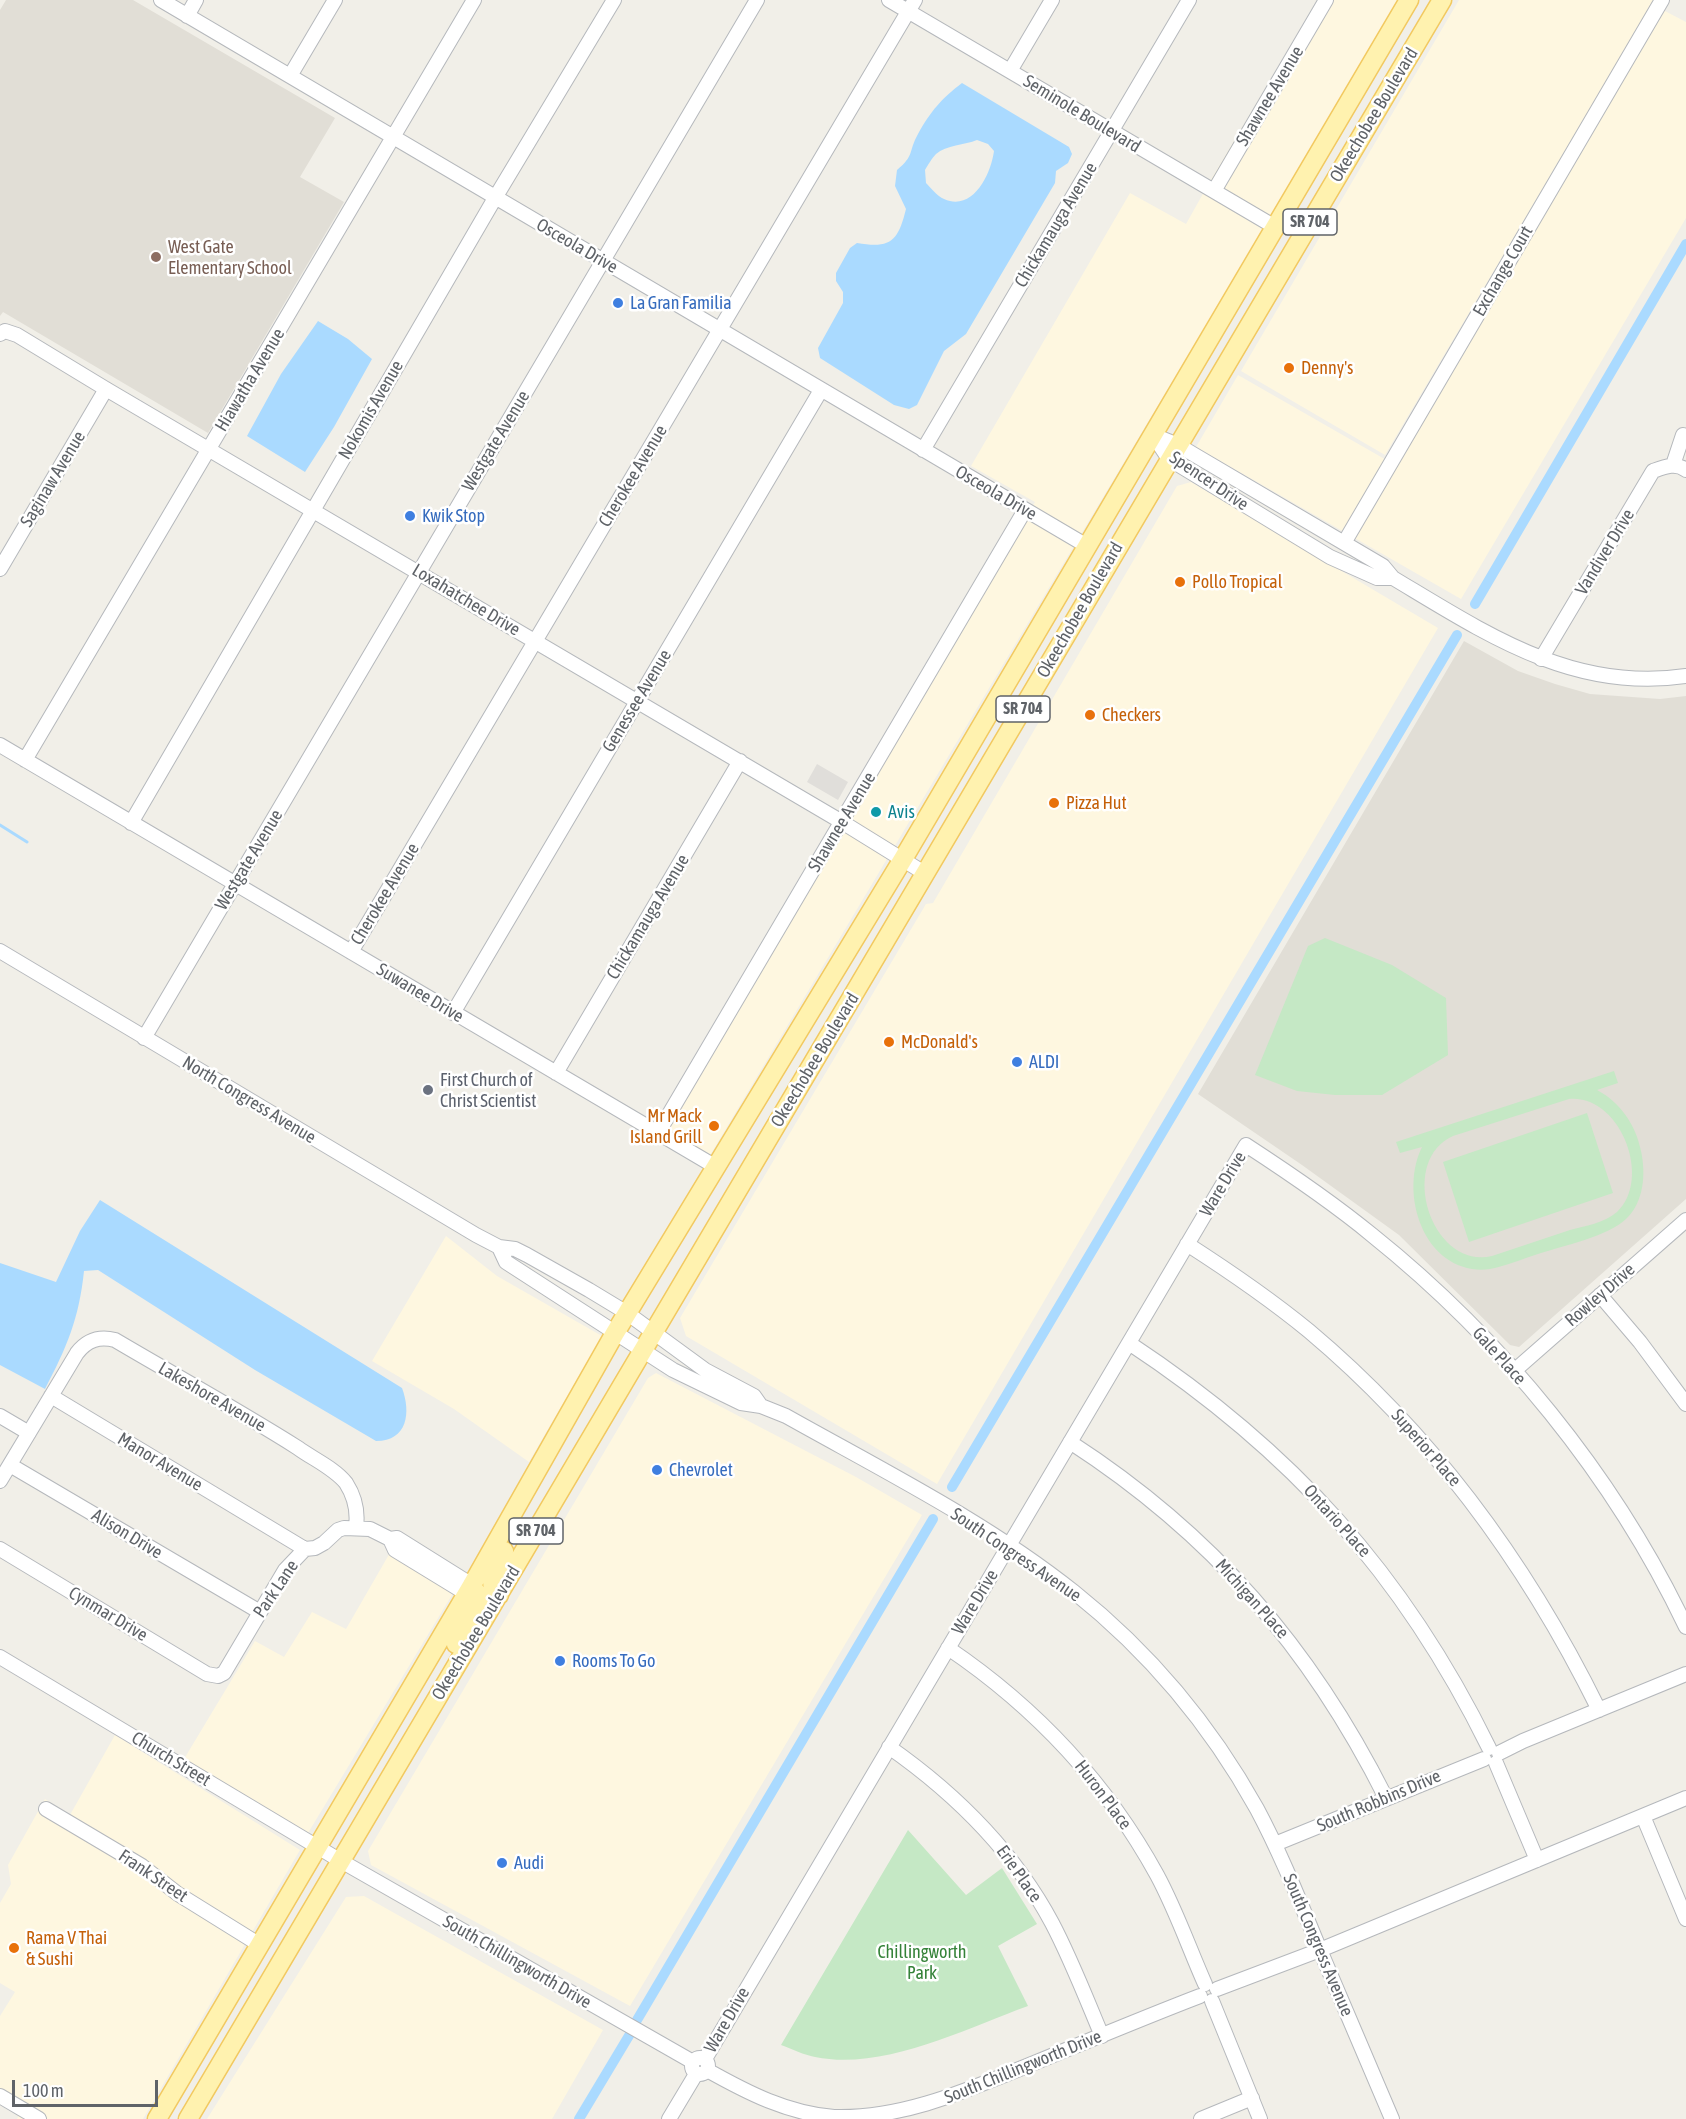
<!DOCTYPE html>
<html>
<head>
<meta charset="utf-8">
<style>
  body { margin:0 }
  #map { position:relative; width:1686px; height:2119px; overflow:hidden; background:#f1efe8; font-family:"Asap Condensed",sans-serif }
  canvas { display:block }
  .scale { position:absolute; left:12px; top:2080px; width:146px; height:27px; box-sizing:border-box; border:3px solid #5f6368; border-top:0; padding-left:8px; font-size:18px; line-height:21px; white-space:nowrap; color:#5f6368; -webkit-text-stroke:4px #fff; paint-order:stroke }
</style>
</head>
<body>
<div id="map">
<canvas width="1686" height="2119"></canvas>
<div class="scale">100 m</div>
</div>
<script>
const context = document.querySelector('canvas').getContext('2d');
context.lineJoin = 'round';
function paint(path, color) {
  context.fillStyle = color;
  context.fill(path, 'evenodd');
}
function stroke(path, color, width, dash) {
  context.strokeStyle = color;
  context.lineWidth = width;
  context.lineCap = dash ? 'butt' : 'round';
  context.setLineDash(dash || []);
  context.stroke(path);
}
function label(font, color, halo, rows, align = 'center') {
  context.font = font + ' "Asap Condensed",sans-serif';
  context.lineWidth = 5;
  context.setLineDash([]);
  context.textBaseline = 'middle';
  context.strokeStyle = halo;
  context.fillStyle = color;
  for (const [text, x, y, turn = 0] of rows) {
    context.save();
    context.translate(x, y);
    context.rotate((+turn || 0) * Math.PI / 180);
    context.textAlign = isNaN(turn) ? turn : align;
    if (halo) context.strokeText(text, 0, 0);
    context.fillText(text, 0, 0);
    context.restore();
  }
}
paint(new Path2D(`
  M1318,0H1400L709,1157L664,1131L1035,502L971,466L1130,193L1186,224L1213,176Z
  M1459,0H1654L1385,455L1241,371Z
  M1663,10L1686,22V218L1461,599L1196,447L1238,375L1395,465Z
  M1191,482L1438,628L937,1484L686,1336L680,1318L926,904L933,903L1177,486Z
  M446,1236L497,1276L602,1336L529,1462L454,1409L372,1361Z
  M656,1373L856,1477L922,1515L630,2006L371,1865L368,1851L648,1378Z
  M391,1551L455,1590L308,1833L184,1759L255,1641L284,1657L312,1612L346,1629Z
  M115,1735L300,1850L143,2119H17L19,2115L0,2105V2016L15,1992L0,1983V1903L11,1884L8,1865L45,1799L70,1815Z
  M364,1896L603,2030L552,2119H207L346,1897Z`), '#fef7e0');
paint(new Path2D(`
  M817,764L848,782L838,800L807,782Z`), '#e0deda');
paint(new Path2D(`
  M6,0H133L335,118L300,177L344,202L208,433L3,312L0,316V10Z
  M1464,641L1518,671L1555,684L1590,694L1660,699L1686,696V1199L1519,1347L1510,1345L1399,1235L1302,1165L1198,1094Z`), '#e1ded6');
paint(new Path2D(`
  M1325,938L1392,965L1446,998L1448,1055L1382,1095H1335L1297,1091L1255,1075L1308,946Z
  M1614,1071L1618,1083L1597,1090C1620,1102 1636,1125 1641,1151C1646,1174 1644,1202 1626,1219C1609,1236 1562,1246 1538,1254C1522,1259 1506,1266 1490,1269C1484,1270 1478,1270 1472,1269C1419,1260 1401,1189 1422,1147L1400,1153L1396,1142ZM1569,1099C1620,1094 1653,1179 1617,1212C1604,1223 1585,1226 1570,1230C1544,1239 1518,1247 1492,1256C1431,1270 1397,1161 1453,1136Z
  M1587,1113L1613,1193L1469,1242L1443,1162Z
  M908,1830L966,1895L1002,1868L1037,1924L998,1946L1028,2006C965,2029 883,2071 815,2057C804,2055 792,2049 781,2045Z`), '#c5e8c5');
paint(new Path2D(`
  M962,83L1069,147L1072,154L1068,163L1056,171L1055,183L966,334L944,351L917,405L909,409L894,405L820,358L818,348L843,303V292L836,281V273L850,248L857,243C891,249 898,241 906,209L895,186L897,170C915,155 908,152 918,134C931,111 941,99 962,83ZM977,140L988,144L994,151C991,174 973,212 944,199C937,196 931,188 926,183L925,170C928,165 932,158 936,154C946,145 965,145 977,140Z
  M318,321L348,339L372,359L334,427L305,472L247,436L281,374Z
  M100,1200L402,1388C411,1412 408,1441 376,1441L255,1370L98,1270L84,1271C79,1319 67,1347 45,1389L0,1365V1263L56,1282L80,1231Z`), '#aadaff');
stroke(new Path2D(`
  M0,825L27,842`), '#aadaff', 3);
stroke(new Path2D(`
  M1475,604L1686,244
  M952,1487L1457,635
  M637,2020L933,1519
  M579,2119L630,2034`), '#aadaff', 10);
const minor = new Path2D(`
  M161,0L1087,546
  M889,0L1275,227
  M187,16L196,0
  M1010,71L1052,0
  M290,76L335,0
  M1214,191L1326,0
  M0,334L5,331L17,335L106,389L842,822L926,874
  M1153,435L1178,445L1193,454L1383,566L1393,578C1485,633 1573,693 1686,676
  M1153,435L1169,459L1330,557L1377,578H1393
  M923,450L1189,0
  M1673,465L1683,435
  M1344,543L1662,0
  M0,569L106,389
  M1541,659L1653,471C1664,467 1676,462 1686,470
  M0,745L716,1167
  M25,760L474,0
  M131,823L495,198L614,0
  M0,951L476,1235L499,1247L515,1249L527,1255L589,1290L627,1313L705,1370L754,1396L761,1406
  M351,952L915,0
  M453,1013L821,390
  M144,1038L757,0
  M556,1073L740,761
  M658,1133L1025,510
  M1187,1244C1229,1271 1270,1299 1309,1331C1434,1436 1527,1564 1599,1710
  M499,1247L506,1262L673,1370L741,1403L761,1406L786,1416C884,1471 986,1522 1074,1592C1148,1651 1211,1726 1257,1809C1281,1854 1300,1902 1320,1950C1344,2006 1368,2063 1392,2119
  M1600,1295L1640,1342L1686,1404
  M1129,1343C1291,1450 1403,1573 1489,1748
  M1514,1371L1686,1220
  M51,1396L305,1549
  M0,1416L29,1433
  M1070,1442C1212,1534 1310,1647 1386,1798
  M10,1465L260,1612
  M0,1481L77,1353C87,1340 99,1336 115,1340C176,1376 238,1410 298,1448C313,1459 334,1468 346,1483C355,1497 358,1512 356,1527
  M390,1539L395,1550L467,1594
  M0,1549L207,1674L218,1676L224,1673L285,1570L305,1549L315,1548L324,1543L338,1530L344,1528L370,1529L390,1539L397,1538L472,1585
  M948,1648C1035,1707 1106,1782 1157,1875C1176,1910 1189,1948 1205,1984
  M0,1657L341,1861L693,2062
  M889,1747C956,1794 1013,1850 1052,1923C1071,1959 1086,1998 1102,2036
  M1499,1753L1523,1741L1686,1674
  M1496,1763L1537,1860
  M46,1809L142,1866L178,1894L260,1945
  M1643,1816L1686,1919
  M1275,1844L1484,1759
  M1217,1989L1320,1950L1686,1798
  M1212,2001L1260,2119
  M692 2066a8 8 0 1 1 16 0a8 8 0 1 1-16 0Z
  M705,2059L1246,1145C1289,1173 1332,1202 1372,1235C1502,1339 1614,1476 1686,1627
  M707,2070C748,2093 787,2113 834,2117C900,2119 963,2092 1022,2068C1081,2044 1140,2019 1200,1996
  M0,2096L39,2119
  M669,2119L696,2074
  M1201,2119L1252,2098`);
const major = new Path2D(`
  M499,1595L493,1590C490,1575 497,1564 504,1551
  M456,1644L477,1601V1594L472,1585
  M157,2119L472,1585L615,1333L903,859L1409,0
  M188,2119L1442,0`);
stroke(minor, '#b5b8bc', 16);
stroke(major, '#f2c960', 21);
stroke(minor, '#fff', 14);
stroke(major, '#fff2af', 18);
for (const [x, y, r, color] of [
  [156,257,6,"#8d6e63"],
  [618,303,6,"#3f7fe0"],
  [1289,368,6,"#e8710a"],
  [410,516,6,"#3f7fe0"],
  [1180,582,6,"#e8710a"],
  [1090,715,6,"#e8710a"],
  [1054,803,6,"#e8710a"],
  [876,812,6,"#0f9aa8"],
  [889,1042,6,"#e8710a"],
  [1017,1062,6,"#3f7fe0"],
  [428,1090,6,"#6b7280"],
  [714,1126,6,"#e8710a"],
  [657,1470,6,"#3f7fe0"],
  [560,1661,6,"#3f7fe0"],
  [502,1863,6,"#3f7fe0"],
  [14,1948,6,"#e8710a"]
]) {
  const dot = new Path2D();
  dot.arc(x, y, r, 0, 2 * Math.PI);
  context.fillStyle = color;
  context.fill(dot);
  stroke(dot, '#fff', 2);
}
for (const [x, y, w] of [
  [1310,222,54],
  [1023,709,54],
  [536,1531,54]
]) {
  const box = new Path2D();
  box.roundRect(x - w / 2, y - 13, w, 26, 4.5);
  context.fillStyle = '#fff';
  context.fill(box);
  stroke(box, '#5f6368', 1.5);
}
label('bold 16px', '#5f6368', null, [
  ["SR 704",1310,222],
  ["SR 704",1023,709],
  ["SR 704",536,1531]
]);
label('18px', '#5f6368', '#fff', [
  ["Shawnee Avenue",1270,96,-59],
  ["Seminole Boulevard",1082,114,31],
  ["Okeechobee Boulevard",1374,115,-59],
  ["Chickamauga Avenue",1056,225,-59],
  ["Osceola Drive",577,246,30],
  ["Exchange Court",1503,271,-60],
  ["Hiawatha Avenue",250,380,-59],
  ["Nokomis Avenue",371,410,-60],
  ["Westgate Avenue",496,441,-59],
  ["Cherokee Avenue",633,476,-59],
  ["Saginaw Avenue",53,479,-59],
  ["Spencer Drive",1209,481,34],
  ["Osceola Drive",996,493,30],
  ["Vandiver Drive",1605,552,-59],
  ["Loxahatchee Drive",466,600,31],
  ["Okeechobee Boulevard",1080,610,-60],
  ["Genessee Avenue",637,701,-59],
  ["Shawnee Avenue",842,822,-59],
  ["Westgate Avenue",249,860,-59],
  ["Cherokee Avenue",385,894,-59],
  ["Chickamauga Avenue",648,917,-59],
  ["Suwanee Drive",420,993,31],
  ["Okeechobee Boulevard",815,1060,-59],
  ["North Congress Avenue",249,1100,31],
  ["Ware Drive",1223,1184,-59],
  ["Rowley Drive",1600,1295,-41],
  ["Gale Place",1499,1356,48],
  ["Lakeshore Avenue",212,1397,30],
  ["Superior Place",1426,1448,49],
  ["Manor Avenue",160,1462,31],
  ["Ontario Place",1337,1521,48],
  ["Alison Drive",127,1534,31],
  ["South Congress Avenue",1016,1555,34],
  ["Park Lane",276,1589,-56],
  ["Michigan Place",1252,1599,48],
  ["Ware Drive",975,1602,-59],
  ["Cynmar Drive",108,1614,31],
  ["Okeechobee Boulevard",476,1633,-59],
  ["Church Street",171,1759,31],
  ["Huron Place",1103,1795,53],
  ["South Robbins Drive",1379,1801,-23],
  ["Erie Place",1019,1874,55],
  ["Frank Street",153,1876,34],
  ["South Congress Avenue",1318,1945,67],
  ["South Chillingworth Drive",517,1962,30],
  ["Ware Drive",727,2020,-60],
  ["South Chillingworth Drive",1023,2067,-22]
]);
label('18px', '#785e54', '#fff', [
  ["West Gate",168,247],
  ["Elementary School",168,268]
], 'left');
label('18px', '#366cbe', '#fff', [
  ["La Gran Familia",630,303],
  ["Kwik Stop",422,516],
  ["ALDI",1029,1062],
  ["Chevrolet",669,1470],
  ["Rooms To Go",572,1661],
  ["Audi",514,1863]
], 'left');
label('18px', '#c56008', '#fff', [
  ["Denny's",1301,368],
  ["Pollo Tropical",1192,582],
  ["Checkers",1102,715],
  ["Pizza Hut",1066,803],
  ["McDonald's",901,1042],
  ["Mr Mack",702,1116,"right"],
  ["Island Grill",702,1137,"right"],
  ["Rama V Thai",26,1938],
  ["& Sushi",26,1959]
], 'left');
label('18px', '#0d838f', '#fff', [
  ["Avis",888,812]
], 'left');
label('18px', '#5b616d', '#fff', [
  ["First Church of",440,1080],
  ["Christ Scientist",440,1101]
], 'left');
label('18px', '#348238', '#fff', [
  ["Chillingworth",922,1952],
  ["Park",922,1973]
]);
</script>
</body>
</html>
